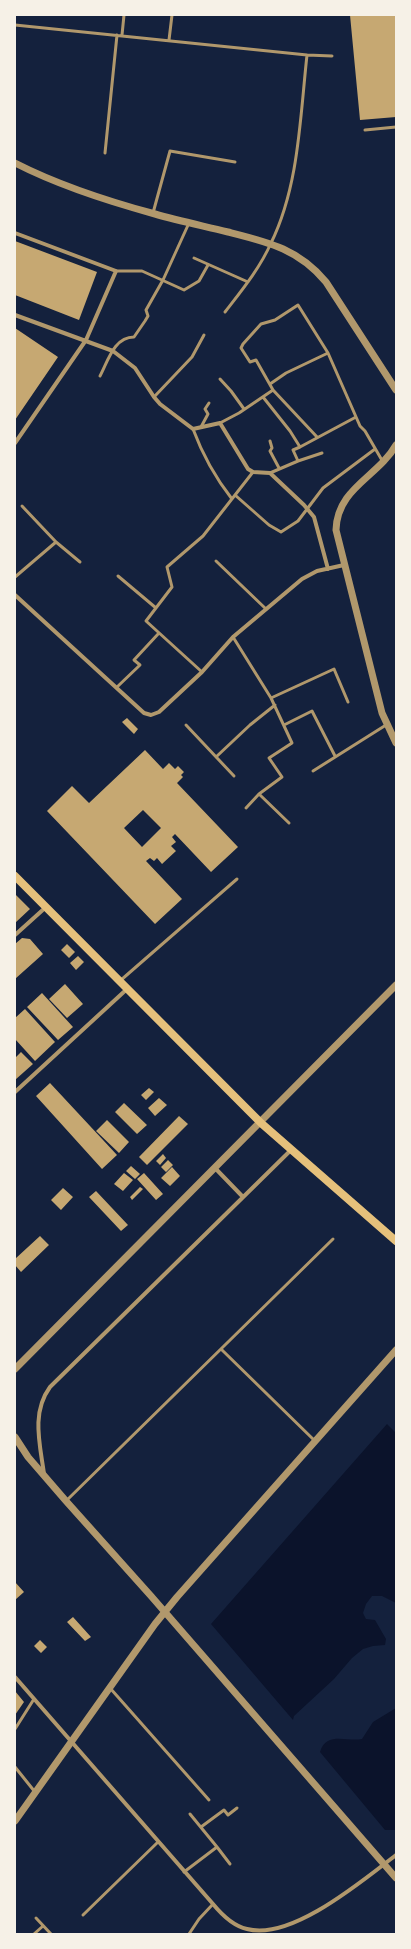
<!DOCTYPE html>
<html>
<head>
<meta charset="utf-8">
<style>
  body { margin:0 }
  #map { position:relative; width:411px; height:1949px; overflow:hidden; background:#14213d; font-family:"Source Sans 3",sans-serif }
  canvas { display:block }
  .frame { position:absolute; inset:0; border:16px solid #f6f1e7; pointer-events:none }
</style>
</head>
<body>
<div id="map">
<canvas width="411" height="1949"></canvas>
<div class="frame"></div>
</div>
<script>
const context = document.querySelector('canvas').getContext('2d');
context.lineJoin = 'round';
function paint(path, color) {
  context.fillStyle = color;
  context.fill(path, 'evenodd');
}
function stroke(path, color, width, dash) {
  context.strokeStyle = color;
  context.lineWidth = width;
  context.lineCap = dash ? 'butt' : 'round';
  context.setLineDash(dash || []);
  context.stroke(path);
}
paint(new Path2D(`
  M387,1424L396,1433V1603L382,1596H372L366,1604L363,1613L366,1619L375,1620L386,1639L385,1645L373,1646L363,1649L352,1658L334,1679L294,1716L293,1720L211,1624Z
  M396,1708V1830H385L320,1752C326,1731 347,1742 362,1739L373,1722Z`), '#0b132b');
paint(new Path2D(`
  M350,15H396V117L360,120Z
  M15,241L97,272L79,320L15,295Z
  M15,328L58,357L15,420Z
  M127,718L138,729L134,734L122,722Z
  M145,750L163,769L169,763L175,769L178,766L184,772L181,775L183,777L177,783L238,847L211,872L175,834L172,837L176,842L171,846L176,851L162,864L157,858L154,861L150,858L146,861L182,899L155,924L47,811L72,786L89,803ZM143,810L161,828L142,847L124,828Z
  M15,894L30,909L15,923Z
  M22,938L30,939L43,954L15,979V944Z
  M67,944L75,952L69,958L61,950Z
  M78,956L84,962L76,970L70,963Z
  M65,984L83,1004L67,1018L49,999Z
  M42,993L73,1027L58,1040L27,1007Z
  M25,1009L55,1042L35,1061L15,1039V1018Z
  M21,1052L33,1064L15,1080V1058Z
  M50,1083L117,1155L102,1169L36,1096Z
  M149,1088L154,1092L146,1100L141,1095Z
  M159,1098L167,1105L155,1116L148,1108Z
  M124,1103L147,1125L137,1134L115,1112Z
  M179,1116L188,1124L147,1165L139,1157Z
  M107,1120L129,1142L119,1153L96,1131Z
  M163,1154L166,1158L160,1165L156,1161Z
  M168,1160L173,1165L166,1172L161,1167Z
  M131,1166L140,1174L135,1179L126,1171Z
  M172,1167L180,1176L170,1186L161,1178Z
  M124,1173L133,1180L123,1191L114,1184Z
  M144,1173L163,1194L156,1200L137,1179Z
  M140,1187L143,1189L132,1200L130,1197Z
  M63,1188L73,1197L61,1210L51,1200Z
  M96,1191L128,1225L121,1231L89,1197Z
  M40,1236L49,1245L21,1272L15,1265V1259Z
  M15,1582L24,1592L15,1600Z
  M73,1617L91,1637L85,1641L67,1622Z
  M40,1640L47,1647L41,1653L34,1646Z
  M15,1691L24,1702L15,1715Z`), '#c6a872');
stroke(new Path2D(`
  M15,25L307,55L332,56
  M122,35L124,15
  M169,40L172,15
  M365,130L396,127
  M105,153L117,35
  M153,213L170,151L235,162
  M194,258L248,282
  M116,271H142L184,290L199,281L208,265
  M225,312C242,290 260,268 271,243C299,186 300,118 307,55
  M100,376C108,361 114,337 134,337L145,321L148,316L146,310L163,280L189,223
  M220,379L231,391L244,409
  M270,384L286,373L328,353
  M154,397L192,357L204,335
  M263,397L290,431L300,447L293,450L298,461L270,473
  M220,423L239,413L273,390
  M201,427L208,414L205,409L209,403
  M193,429C203,456 214,476 232,499
  M317,437L273,390L256,360L250,362L241,348L243,344L261,324L275,320L298,305L328,353L360,426L365,431L383,462
  M270,441L272,448L270,451L279,468
  M300,447L356,417
  M298,461L322,453
  M235,495L269,525L281,532L298,521L323,488L375,449
  M22,506L56,542L80,562
  M216,561L266,609
  M118,576L156,608
  M15,577L56,542
  M233,637L271,698L292,743L269,758L282,777L259,794L246,808
  M202,672L146,621L172,587L167,567L203,536L253,472
  M117,687L140,665L134,660L159,633
  M271,698L334,669L348,702
  M186,725L234,776
  M284,725L312,711L335,756
  M216,757L250,725L275,705
  M313,771L386,725
  M259,794L289,823
  M121,980L237,879
  M221,1349L315,1441
  M66,1501L333,1239
  M110,1688L209,1800
  M15,1729L34,1699
  M15,1767L35,1792
  M201,1827L224,1810L228,1815L237,1808
  M217,1847L230,1864
  M184,1872L217,1847L190,1814
  M83,1915L158,1842
  M36,1918L51,1934
  M34,1934L43,1926
  M189,1934L199,1919L213,1904`), '#b1986c', 3);
stroke(new Path2D(`
  M15,233L116,271L86,340L15,443
  M15,315L113,351L135,368L154,397L160,404L193,429L220,423L248,469L253,472L270,473L304,505L314,517L328,569
  M15,595L144,713L151,715L159,712L202,672L233,637L302,579L317,571L344,565
  M15,935L46,907
  M15,1092L127,989
  M215,1168L243,1197
  M44,1474C40,1444 31,1413 50,1387L291,1150
  M15,1677L213,1904C222,1915 233,1926 247,1929C291,1941 362,1881 396,1855`), '#b1986c', 4);
stroke(new Path2D(`
  M15,163C58,185 107,201 155,214C179,221 204,226 228,232C268,242 299,249 326,282L396,390
  M396,445C378,477 337,488 336,530L382,713L396,743
  M15,1369L396,985
  M15,1437L28,1457L66,1501L151,1596L396,1878
  M15,1821L155,1624L177,1597L396,1350`), '#b1986c', 7);
stroke(new Path2D(`
  M15,876L261,1123L396,1241`), '#e5c07b', 8);
</script>
</body>
</html>
